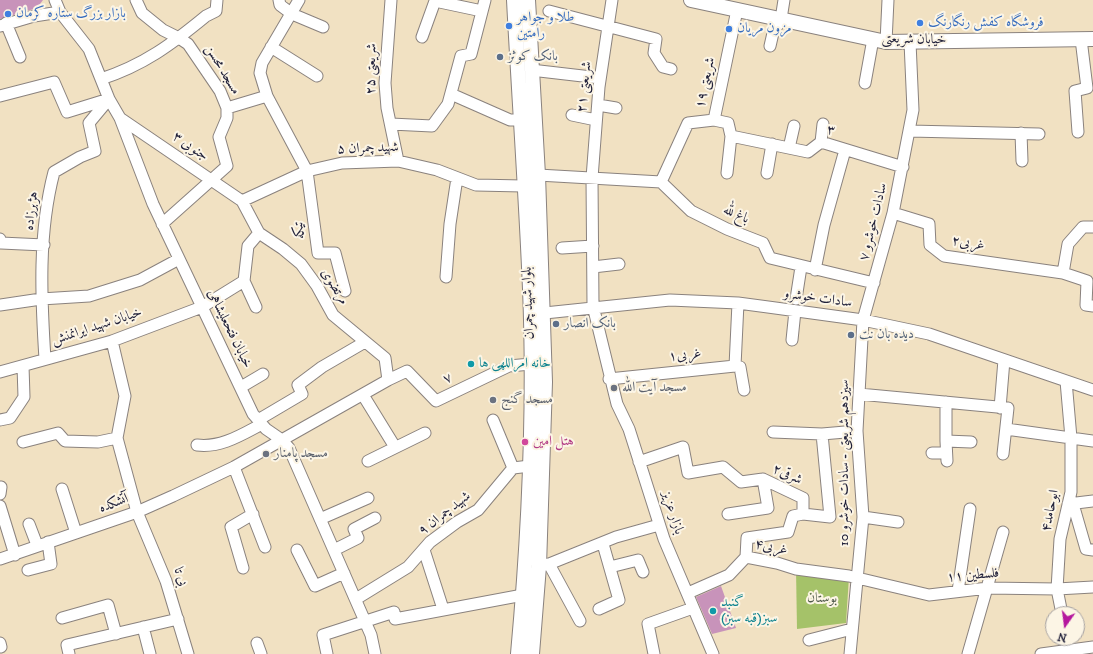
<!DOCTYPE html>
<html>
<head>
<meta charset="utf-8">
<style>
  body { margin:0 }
  #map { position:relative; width:1093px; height:654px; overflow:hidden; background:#f1e1c2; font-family:"IM FELL DW Pica",serif }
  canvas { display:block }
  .north { position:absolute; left:1045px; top:606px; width:40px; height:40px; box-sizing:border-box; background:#fcf5e5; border:1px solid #a5a1a1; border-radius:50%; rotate:194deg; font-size:11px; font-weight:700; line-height:16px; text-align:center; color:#22223b }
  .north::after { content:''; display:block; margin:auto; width:14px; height:18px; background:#b5179e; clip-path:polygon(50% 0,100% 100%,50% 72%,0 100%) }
</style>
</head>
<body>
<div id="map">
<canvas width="1093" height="654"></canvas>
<div class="north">N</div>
</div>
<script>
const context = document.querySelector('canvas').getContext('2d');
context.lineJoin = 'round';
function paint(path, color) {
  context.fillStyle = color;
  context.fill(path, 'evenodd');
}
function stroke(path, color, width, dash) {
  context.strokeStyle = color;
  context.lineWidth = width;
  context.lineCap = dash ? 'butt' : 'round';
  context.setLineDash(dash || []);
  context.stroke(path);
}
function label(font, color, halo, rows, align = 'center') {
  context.font = font + ' "IM FELL DW Pica",Amiri,serif';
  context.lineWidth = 4;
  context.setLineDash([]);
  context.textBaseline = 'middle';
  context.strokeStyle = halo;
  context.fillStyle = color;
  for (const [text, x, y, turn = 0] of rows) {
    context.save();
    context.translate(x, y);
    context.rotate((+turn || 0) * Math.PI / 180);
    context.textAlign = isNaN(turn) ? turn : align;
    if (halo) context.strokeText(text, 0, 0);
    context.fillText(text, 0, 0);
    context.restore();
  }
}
paint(new Path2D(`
  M796,569L849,576L846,623L797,629Z`), '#a5c269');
paint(new Path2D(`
  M0,0H43L37,8L0,19Z
  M721,586L736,628L712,634L696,597Z`), '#c893ba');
const minor = new Path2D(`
  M55,0L60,12L89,49L109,99L120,118L153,204L253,414L266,429L282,440L289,448L371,635L375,654
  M136,0L142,13L163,30L179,38L188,44L220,91L227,108V118L219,137L227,166L162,224
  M279,0L280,5L292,14L323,27
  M391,0L385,83L387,108L398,161
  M612,0L599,87L592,178L593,306L617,404L629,429L664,539L713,654
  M549,11L656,39L654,53L663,67L671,69
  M6,23L20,57
  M0,26L34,16L60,12
  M422,37L435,1L482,11
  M886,42L888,0
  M770,46L773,33L781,19L784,0
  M271,47L317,76
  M531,70L600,78
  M101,79C144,65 172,44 206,16L216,11L217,0
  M865,83L873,39
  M451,94L510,120H520
  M0,96L54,82L67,112L109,99
  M267,96L260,73L262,63L299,0
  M598,105L616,108
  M227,108L267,96L307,171L318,253H335L345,291
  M572,115L596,120
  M714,120L728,123L731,136L808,152L821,142L903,167
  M391,124L432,126L448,104L461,56L471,54L485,0
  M910,131L1039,134
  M1078,132L1075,91L1087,88L1081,39
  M1021,133L1022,161
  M821,142L823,124
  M789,148L794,126
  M727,173L731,136
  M767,173L772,144
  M538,175L661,182
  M661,182L691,211L727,229L763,243L770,258L874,283
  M661,182L688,123L714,120L737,10
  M242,201L307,171L342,163L398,161L437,170L476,185L523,186
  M893,213L929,224L930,245L944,256L1063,273L1087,281L1086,305L1093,306
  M259,233L283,249L301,264L317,286L333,315L385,358L388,380
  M0,239L1,243L44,245
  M562,248L593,246
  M593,267L619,264
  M815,270L824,225L845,150
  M1063,273L1068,244L1083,227H1093
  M446,277L450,224L457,178
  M244,281L256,307
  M796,299L801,267
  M0,305L41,299L89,296L140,280L179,259
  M535,314L670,300L738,303L768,307L863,320L929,334L1093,390
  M792,340L795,311
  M112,341L125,396L117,438L137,512L166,581L188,654
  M45,359C41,297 38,233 54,172L80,157L95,151L89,123L109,99
  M735,366L738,303
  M0,372L112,341L202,307L244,281L248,246L259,233L242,201L120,118
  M609,379L735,366L740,367L744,390
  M241,387L263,374
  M859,394L1008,408L1003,454
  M363,395L395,447
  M946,402V441L971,442
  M1000,408L1004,360
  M0,420L10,418L24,397L23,366
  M258,420L302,394L298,385L322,367L365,342
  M493,420L513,468
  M1006,429L1093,441
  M773,432L822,434L857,431
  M946,441L947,461
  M23,442L58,433L65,441L98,442L117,438
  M197,445C221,448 241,435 262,424
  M932,453H946
  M368,461L425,433
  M639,462L683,447L688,473L723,467L741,482L763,479L803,498V514L830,517L822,434
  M234,467L265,547
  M62,489L76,533
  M0,494L1,487
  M1068,504L1093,501
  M1073,504L1086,549L1093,550
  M0,506L15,555
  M728,514L768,508L763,479
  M863,517L898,522
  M320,519L368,498
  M29,524L37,545
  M297,550L315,586L344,573
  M334,550L358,538L354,529L375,518
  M424,550L443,609
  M746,557L747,538L788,532L793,516L803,514
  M0,559L137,512L173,496L234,467L388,380L407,371L436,401L509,366L531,364
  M549,564L580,621
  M539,566L549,564L616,537L659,525
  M610,567L638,560L643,572
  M243,568L231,527L253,514
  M28,570L51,564L48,542
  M958,591L970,509
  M688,593L729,575L746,557L777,563L796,569L849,576L929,595L988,588L1057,589L1093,587
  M356,599L408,567L430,542L457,522L478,510L513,468L530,466
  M599,609L619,600L603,544
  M1062,614L1057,589L1060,539L1071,492V438L1066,381
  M62,618L108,605L116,634
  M143,627L150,654
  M1066,638L1068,654
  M809,640L852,629
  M0,643L1,647
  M257,643L261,654
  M69,654L67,645L178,619
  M327,654L323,635L394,612L395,619L523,595
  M654,654L648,624L693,608
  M850,654L863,517L857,431L863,320L893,213L913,110L910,42
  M968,654L1003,532
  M1041,654L1093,647`);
const major = new Path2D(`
  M514,0C519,96 526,193 530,289C535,411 529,533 518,654
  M528,0L538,175L545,382L539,566L532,654
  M691,0L886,42L1093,39`);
stroke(minor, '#8a827e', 13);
stroke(major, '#8a827e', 16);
stroke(minor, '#fff', 11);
stroke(major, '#fff', 14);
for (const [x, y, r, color] of [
  [8,14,4,"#3f7fe0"],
  [920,23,4,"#3f7fe0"],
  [509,26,4,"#3f7fe0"],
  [729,29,4,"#3f7fe0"],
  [500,57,4,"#5c6f8a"],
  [556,324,4,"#5c6f8a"],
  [851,335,4,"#5c6f8a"],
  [471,364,4,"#0f9aa8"],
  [614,388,4,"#6b7280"],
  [493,400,4,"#6b7280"],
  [525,442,4,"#d1479c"],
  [266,454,4,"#6b7280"],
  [713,611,4,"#0f9aa8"]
]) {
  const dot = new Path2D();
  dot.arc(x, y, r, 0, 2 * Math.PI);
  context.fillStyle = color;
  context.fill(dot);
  stroke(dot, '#fcf5e5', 1.5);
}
label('14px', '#366cbe', '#fcf5e5', [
  ["بازار بزرگ ستاره کرمان",16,14],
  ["طلا و جواهر",517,18],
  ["رامتین",517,34],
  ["فروشگاه کفش رنگارنگ",928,23],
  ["مزون مریان",737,29]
], 'left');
label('14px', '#22223b', '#fcf5e5', [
  ["خیابان شریعتی",914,40,1],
  ["شریعتی ۲۵",372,69,-89],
  ["مسجد محسن",222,70,59],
  ["شریعتی ۱۹",706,83,-78],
  ["شریعتی ۲۱",585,87,-84],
  ["۳",831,131,9],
  ["۳ جنوبی",190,147,35],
  ["شهید چمران ۵",368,149,-2],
  ["هژبرزاده",32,211,-83],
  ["باغ لله",736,215,24],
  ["سادات خوشرو ۷",874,222,-76],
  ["تیکه",300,230,-96],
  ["غربی۲",968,244,9],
  ["مرتضوی",334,287,58],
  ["سادات خوشرو",818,299,8],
  ["بلوار شهید چمران",529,303,-92],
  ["خیابان شهید ایرانمنش",97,327,-18],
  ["خیابان فتحعلیشاهی",229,329,64],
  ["غربی۱",685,356,-6],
  ["۷",448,379,-26],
  ["سیزدهم شریعتی - سادات خوشرو 10",845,463,-90],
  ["شرقی۲",787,475,24],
  ["آتشکده",114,504,-20],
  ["ابوحامد۴",1051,511,-78],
  ["بازار عزیز",672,513,72],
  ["شهید چمران ۹",445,514,-38],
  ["غربی۴",771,548,12],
  ["فلسطین ۱۱",973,576,-5],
  ["بی تا",180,577,70]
]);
label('14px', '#4e5e75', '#fcf5e5', [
  ["بانک کوثز",508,57],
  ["بانک انصار",564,324],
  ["دیده بان نت",859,335]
], 'left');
label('14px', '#0d838f', '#fcf5e5', [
  ["خانه امراللهی ها",479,364],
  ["گنبد",721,603],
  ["سبز(قبه سبز)",721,619]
], 'left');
label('14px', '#5b616d', '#fcf5e5', [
  ["مسجد آیت الله",622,388],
  ["مسجد گنج",501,400],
  ["مسجد پامنار",274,454]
], 'left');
label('14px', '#b23c85', '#fcf5e5', [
  ["هتل امین",533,442]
], 'left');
label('14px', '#505a4b', '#fcf5e5', [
  ["بوستان",822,599]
]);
</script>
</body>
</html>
